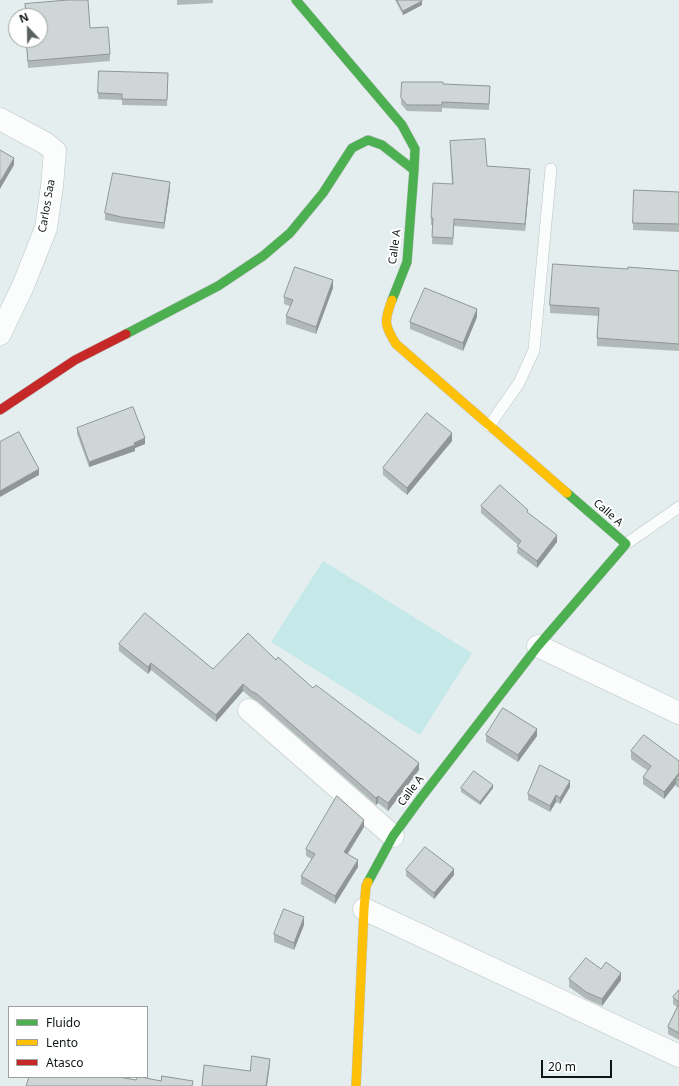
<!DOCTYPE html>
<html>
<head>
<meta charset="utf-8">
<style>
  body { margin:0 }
  #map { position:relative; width:679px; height:1086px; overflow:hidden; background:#e4eeee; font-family:"Noto Sans",sans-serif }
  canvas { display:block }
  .legend { position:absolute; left:8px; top:1006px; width:140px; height:72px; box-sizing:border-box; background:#fff; border:1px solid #9fa1a1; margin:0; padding:5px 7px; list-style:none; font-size:12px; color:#0f1515 }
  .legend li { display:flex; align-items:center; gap:8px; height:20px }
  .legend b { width:20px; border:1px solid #9fa1a1 }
  .north { position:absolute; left:8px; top:8px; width:40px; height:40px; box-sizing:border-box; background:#fff; border:1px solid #9fa1a1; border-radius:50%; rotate:338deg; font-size:11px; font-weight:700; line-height:16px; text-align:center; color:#0f1515 }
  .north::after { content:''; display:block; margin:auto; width:14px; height:18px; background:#5a6161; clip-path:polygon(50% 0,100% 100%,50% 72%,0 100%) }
  .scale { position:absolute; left:541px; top:1060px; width:71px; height:18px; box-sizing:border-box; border:2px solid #0f1515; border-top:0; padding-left:5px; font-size:12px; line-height:14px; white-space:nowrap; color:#0f1515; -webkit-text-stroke:3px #fff; paint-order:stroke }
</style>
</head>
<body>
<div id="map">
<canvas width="679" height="1086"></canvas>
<ul class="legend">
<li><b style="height:5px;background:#4caf50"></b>Fluido</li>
<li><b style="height:5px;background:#ffc107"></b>Lento</li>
<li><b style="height:5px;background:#c62828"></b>Atasco</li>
</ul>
<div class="north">N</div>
<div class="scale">20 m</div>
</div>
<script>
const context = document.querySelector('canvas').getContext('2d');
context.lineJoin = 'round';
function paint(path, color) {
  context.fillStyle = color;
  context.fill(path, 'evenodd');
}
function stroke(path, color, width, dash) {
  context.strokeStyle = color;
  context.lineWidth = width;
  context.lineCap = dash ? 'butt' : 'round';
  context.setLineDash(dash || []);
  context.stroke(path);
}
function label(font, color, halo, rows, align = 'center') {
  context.font = font + ' "Noto Sans",sans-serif';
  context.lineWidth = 4;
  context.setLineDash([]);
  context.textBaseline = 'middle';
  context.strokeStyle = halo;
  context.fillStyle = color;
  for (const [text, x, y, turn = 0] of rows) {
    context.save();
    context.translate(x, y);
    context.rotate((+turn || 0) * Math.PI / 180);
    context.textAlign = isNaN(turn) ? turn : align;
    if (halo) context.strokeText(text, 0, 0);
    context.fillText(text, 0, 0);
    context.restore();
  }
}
paint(new Path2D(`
  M323,561L472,653L420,735L271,642Z`), '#c5e8e8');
const lane = new Path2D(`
  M489,426L519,383L534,350L551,169
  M626,544L679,507`);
const street = new Path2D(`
  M0,119L45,143L55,151L52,186L46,228L23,286L0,334
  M538,646L679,713
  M249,710L393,836
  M364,909L679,1056`);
const fast = new Path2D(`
  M296,0L402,125L415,149L414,170L407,262L392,300
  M126,334L218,286L263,256L290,233L323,193L352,148L368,140L382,145L414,170
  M368,882L393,836L420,799L538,646L626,544L567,493`);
const slow = new Path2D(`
  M392,300C384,321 384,325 396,344L567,493
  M356,1086L364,909L366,886L368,882`);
const jam = new Path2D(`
  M0,410L75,360L126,334`);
stroke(lane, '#bcc4c4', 12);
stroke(street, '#bcc4c4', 23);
stroke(fast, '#bcc4c4', 10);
stroke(slow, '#bcc4c4', 10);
stroke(jam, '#bcc4c4', 10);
stroke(lane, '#fbfcfc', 11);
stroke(street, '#fbfcfc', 22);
stroke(fast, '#4caf50', 9);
stroke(slow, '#ffc107', 9);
stroke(jam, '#c62828', 9);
paint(new Path2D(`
  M177,0H213V3L177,5Z
  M395,0H422V5L403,15Z
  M25,4L90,28L110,54V61L28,68L26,40H40V16H25Z
  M168,73L167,106L122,105V100L98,99V93Z
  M402,82L443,84L490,86L489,110L442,108V112L407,111L401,104Z
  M450,141L487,166L530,175L525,231L454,226L453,245L432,244L433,225H431V218L452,184Z
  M170,188L164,229L121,223L105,220V213Z
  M679,192V232L633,230V223Z
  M628,269L679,271V351L597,346V338L599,316L550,313V305Z
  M333,288L316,334L286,324V316L290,306L284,304V297Z
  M477,317L463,351L410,329V322Z
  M77,428L145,444L135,448V451L89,467L77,434Z
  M452,441L407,495L383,475V468Z
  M481,506L528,513L557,542L537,568L517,553L518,545L481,513Z
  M119,644L213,669L276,660L313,688L419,770L388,811L378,803L376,805L257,701L251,698L243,691L216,722L151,670L148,674L119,651Z
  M486,735L537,736L518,762L486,742Z
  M631,751L679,761V788L676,786V784L664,799L643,784V777L648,771L631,759Z
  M570,787L560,804L556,802L550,812L528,800V794Z
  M461,788H493L480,805L461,792Z
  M364,827L348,854L358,867L335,904L301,884V876L312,859L306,856V849Z
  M406,870L454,875L434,899L406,876Z
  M304,925L294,950L274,942V934Z
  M601,969L621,980L602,1006L586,999L569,987V979Z
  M679,990V1040L668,1034V1027L677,1007L673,1004V997Z`), '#b1b8b8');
paint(new Path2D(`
  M422,1V5L403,15V11Z
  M14,158V165L0,189V182Z
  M530,169V175L525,231V224Z
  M170,182V188L164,229V223Z
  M333,280V288L316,334V327Z
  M477,309V317L463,351V343Z
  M452,433V441L407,495V488Z
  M145,438V444L135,448V451L89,467V462Z
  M39,469V475L0,497V491Z
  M557,535V542L537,568V561Z
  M151,663V670L148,674V667Z
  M243,684V691L216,722V715Z
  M537,729V736L518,762V755Z
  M419,763V770L388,811V803Z
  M679,773V780L676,779V784L664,799V792Z
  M570,781V787L560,804V798Z
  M493,785V788L480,805V802Z
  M556,795V802L550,812V806Z
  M378,796V803L376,805V798Z
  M364,820V827L344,859V852Z
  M358,860V867L335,904V896Z
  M454,869V875L434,899V893Z
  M304,917V925L294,950V943Z
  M621,973V980L602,1006V999Z
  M270,1059V1064L267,1086H266Z`), '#909696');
const building = new Path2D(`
  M68,0H88L90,28L108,27L110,54L28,61L26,40H40V16H26L25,4Z
  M397,0H422V1L403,11Z
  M99,71L168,73L167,100L122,99V94L98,93Z
  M402,82H443V84L490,86L489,104L442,102V105H407L401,98Z
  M485,139L487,166L530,169L525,224L454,219L453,238L432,237L433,218H431L433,183L453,184L450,141Z
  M0,150L14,158L0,182Z
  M113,173L170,182L164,223L121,217L105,213Z
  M634,190L679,192V224L633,223Z
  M553,264L628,269V267L679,271V344L597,338L599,308L550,305Z
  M295,267L333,280L316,327L286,316L293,300L284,297Z
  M425,288L477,309L463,343L410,322Z
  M133,407L145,438L134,443L135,445L89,462L77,428Z
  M427,413L452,433L407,488L383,468Z
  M19,432L39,469L0,491V442Z
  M500,485L528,510L527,512L557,535L537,561L517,546L521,541L481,506Z
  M145,613L213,669L248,633L276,660L278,657L313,688L316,685L419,763L388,803L378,796L376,798L257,694L251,691L243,684L216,715L151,663L148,667L119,644Z
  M503,708L537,729L518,755L486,735Z
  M644,735L679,761V773L664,792L643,777L651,766L631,751Z
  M540,765L570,781L560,798L556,795L550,806L528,794Z
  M474,771L493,785L480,802L461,788Z
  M679,775V780L676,779Z
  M337,796L364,820L344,852L358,860L335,896L301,876L315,854L306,849Z
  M425,847L454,869L434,893L406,870Z
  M284,909L304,917L294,943L274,934Z
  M586,958L601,969L606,962L621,973L602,999L586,992L569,979Z
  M679,990V1002L673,997Z
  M679,1004V1033L668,1027Z
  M252,1056L270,1059L266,1086H202L204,1065L250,1071Z
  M162,1076L193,1081L192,1086H26L29,1077H119L136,1080L137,1077H141L161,1081Z`);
paint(building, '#ced6d6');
stroke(building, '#909696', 1);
label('11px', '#0f1515', '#fff', [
  ["Carlos Saa",47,206,-80],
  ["Calle A",395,247,-82],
  ["Calle A",608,513,41],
  ["Calle A",411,791,-53]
]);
</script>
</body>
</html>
